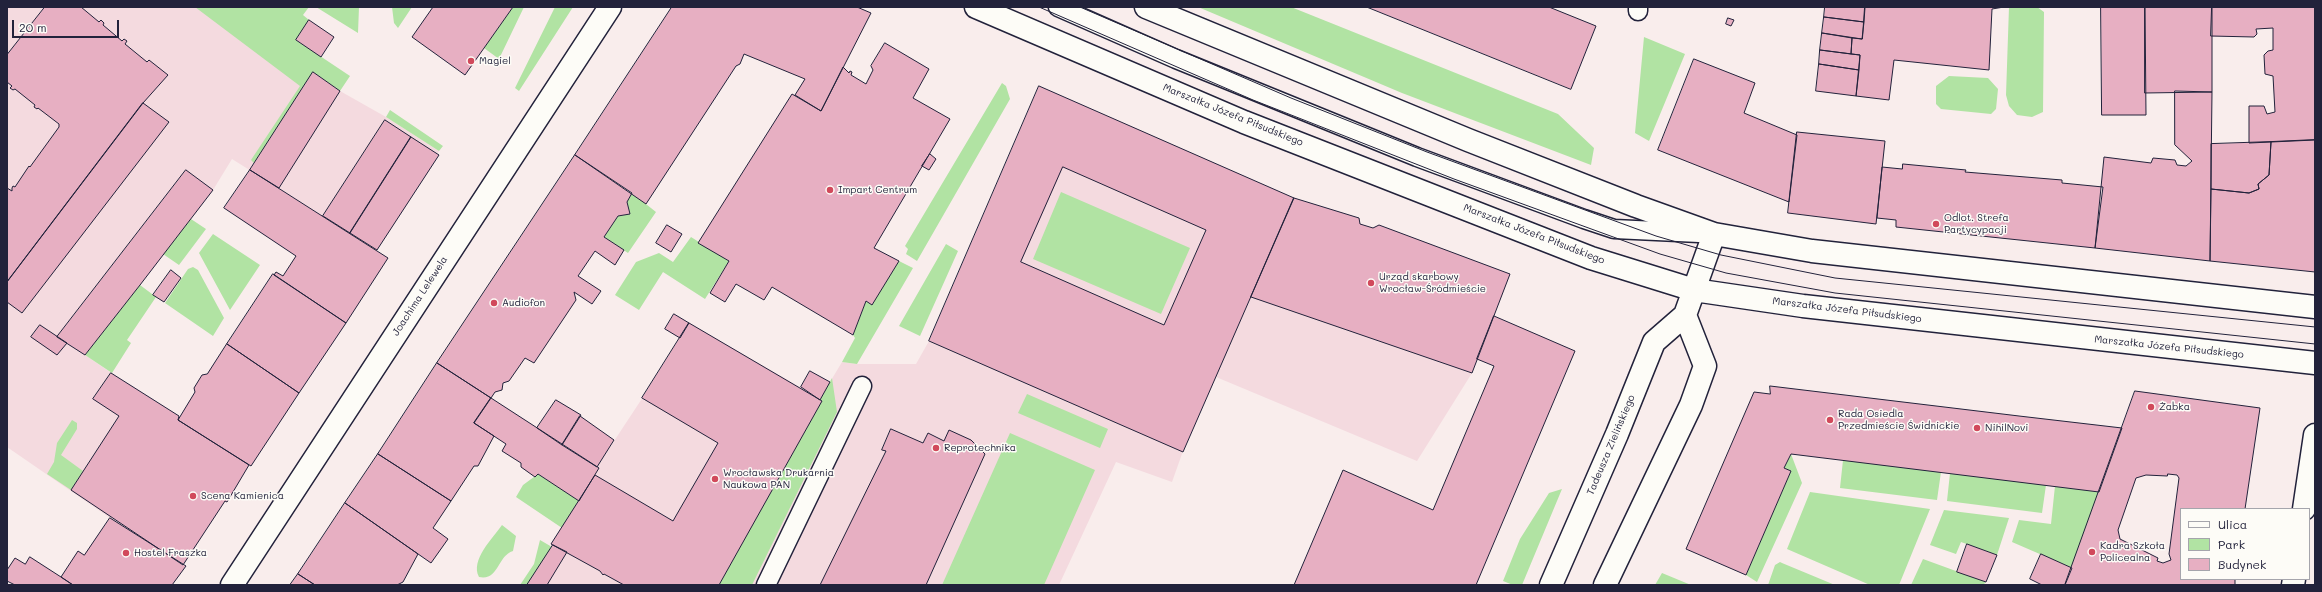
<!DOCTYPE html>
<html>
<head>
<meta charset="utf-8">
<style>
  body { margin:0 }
  #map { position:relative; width:2322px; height:592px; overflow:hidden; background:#f9edec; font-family:Mali,sans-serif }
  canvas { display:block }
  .frame { position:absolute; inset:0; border:8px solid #22223b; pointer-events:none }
  .legend { position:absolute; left:2180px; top:508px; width:130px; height:72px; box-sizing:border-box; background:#fdfcf7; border:1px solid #a5a5ac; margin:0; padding:5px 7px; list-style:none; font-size:12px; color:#22223b }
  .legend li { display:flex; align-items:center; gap:8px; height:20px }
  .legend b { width:20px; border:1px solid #a5a5ac }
  .scale { position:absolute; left:12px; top:20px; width:107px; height:18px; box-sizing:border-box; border:2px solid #22223b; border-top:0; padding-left:5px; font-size:12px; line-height:14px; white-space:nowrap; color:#22223b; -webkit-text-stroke:3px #fdfcf7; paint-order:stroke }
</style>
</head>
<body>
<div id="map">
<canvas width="2322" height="592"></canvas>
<div class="frame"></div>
<ul class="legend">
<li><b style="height:5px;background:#fdfcf7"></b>Ulica</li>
<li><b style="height:11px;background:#b1e3a3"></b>Park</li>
<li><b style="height:11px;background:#e7afc2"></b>Budynek</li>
</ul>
<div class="scale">20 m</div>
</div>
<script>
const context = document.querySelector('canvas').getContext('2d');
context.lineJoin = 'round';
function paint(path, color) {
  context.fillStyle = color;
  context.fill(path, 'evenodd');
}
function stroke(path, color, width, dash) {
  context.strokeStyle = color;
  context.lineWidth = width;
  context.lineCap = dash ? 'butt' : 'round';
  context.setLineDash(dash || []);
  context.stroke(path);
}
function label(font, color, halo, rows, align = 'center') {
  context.font = font + ' Mali,sans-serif';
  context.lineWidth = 3;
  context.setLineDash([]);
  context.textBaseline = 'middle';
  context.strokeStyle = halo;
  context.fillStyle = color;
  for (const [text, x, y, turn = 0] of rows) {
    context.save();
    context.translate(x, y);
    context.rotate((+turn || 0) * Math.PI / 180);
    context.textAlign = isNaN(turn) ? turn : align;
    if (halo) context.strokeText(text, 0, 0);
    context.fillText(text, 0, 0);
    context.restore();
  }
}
paint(new Path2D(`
  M7,7H199L313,72L340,91L386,117L439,151L377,250L232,159L213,190L85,355L151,400L179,416L178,420L249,465L227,502L225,501L183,565L110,518L7,447Z
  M1039,86L1294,198L1359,218L1360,224L1372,228L1379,225L1510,274L1472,373L1417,461L1216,377L1183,451L1172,482L1116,462L1059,585H527L595,475L599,468L597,467L645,394L689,323L800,387L810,371L830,382L842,362L857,364H916L929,341Z`), '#f4dadf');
paint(new Path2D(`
  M195,7H309L303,15L309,20L296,40L350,76L340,91L313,72L254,163L251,160L300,86Z
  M316,7H359L358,33Z
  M392,7H412L398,28L394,23Z
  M513,7H524L499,59L484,48Z
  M555,7H573L519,91L515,88Z
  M1198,7H1291L1558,114L1594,148L1591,165L1402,93Z
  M2009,7H2037L2044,12L2043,112L2032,117L2017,115L2009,106L2006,95Z
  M1644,37L1685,54L1649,141L1635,133Z
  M1949,76L1988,78L1998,89L1996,109L1991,114L1941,109L1936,104V86Z
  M1002,83L1006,86L1010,99L917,261L906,254L908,249L905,246Z
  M390,110L443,146L439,151L386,117Z
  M1061,192L1190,248L1161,314L1033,259Z
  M632,193L656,212L628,253L604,237L618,216L630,214L627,202Z
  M191,219L206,229L179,265L163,254Z
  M213,234L260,265L230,310L199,253Z
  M691,237L729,261L705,299L663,272L639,310L615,295L636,262L659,253L673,262Z
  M946,244L958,251L920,336L899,326Z
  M899,261L913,268L857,364L842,362L855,338L853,335L866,301L872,304Z
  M193,267L198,270L224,318L213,336L165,303L188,269Z
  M140,285L156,297L127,340L131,343L112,373L85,355Z
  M832,378L837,412L752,585H719L822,401L820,400Z
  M1027,394L1108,429L1100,448L1018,413Z
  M72,420L77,423V429L61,455L83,471L71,490L47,474L54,462L57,443Z
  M1010,433L1095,470L1044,585H942Z
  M1791,454L1802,483L1757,582L1746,575L1791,471L1784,468Z
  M1843,460L1941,472L1937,500L1840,488Z
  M1950,473L2046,485L2042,513L1947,501Z
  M538,474L579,501L562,528L516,497L523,485Z
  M2055,486L2099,492L2072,568L2012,542L2019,520L2051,524Z
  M1562,489L1522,585H1513L1503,581L1520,539L1549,493Z
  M1810,492L1930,509L1899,585H1870L1787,549Z
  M1944,510L2009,518L1997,555L1961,542L1956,554L1930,545Z
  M502,525L516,536L513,551C497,556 499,581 479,577C470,560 493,538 502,525Z
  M540,540L552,547L527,585H520L534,564Z
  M1923,559L1986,582L1983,585H1911Z
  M1780,562L1782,563L1835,585H1768L1775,565Z
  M1662,573L1691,585H1655Z`), '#b1e3a3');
const building = new Path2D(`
  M45,7H81L99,22L101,20L104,23L103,25L122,41L124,39L127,41L125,44L147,62L149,60L168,75L143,103L7,282V188L12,191V188L13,186L15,187L29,166L30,167L59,127V124L38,108L37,109L34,107L35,105L15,89L13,90L10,88L12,86L7,82V55Z
  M513,7L465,75L412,37L433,7Z
  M672,7H857L871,13L821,111L795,95L805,79L744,54L740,64L736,66L646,204L575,155Z
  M1367,7H1549L1596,26L1571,89Z
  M1825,7H1865L1864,22L1824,17Z
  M1865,7H2004L1992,9L1989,70L1894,60L1889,100L1856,96L1860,55L1851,54L1852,38L1862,39Z
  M2101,7H2145L2146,115H2102Z
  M2145,7H2212V92L2145,93Z
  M2212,7H2315V140L2249,143V106H2264L2267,114L2275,112L2273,76L2265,74L2264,55L2268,51L2273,50V28L2256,29L2257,34L2254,37L2211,36Z
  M1824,17L1864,22L1862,39L1822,33Z
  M1728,18L1734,20L1731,26L1726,24Z
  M309,20L334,37L321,57L296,40Z
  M1822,33L1852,38L1851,54L1820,50Z
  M885,43L929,69L913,98L950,119L874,248L899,261L872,305L866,301L853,335L772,287L764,300L736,284L725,302L710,293L729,261L698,243L792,94L821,111L843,67L849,73L850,71L852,72L851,75L866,84L873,70L871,66Z
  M1820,50L1860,55L1859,70L1819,64Z
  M1694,59L1755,83L1744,113L1797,135L1789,202L1658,150Z
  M1819,64L1859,70L1856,96L1816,91Z
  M313,72L340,91L279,188L250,170Z
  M1039,86L1294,198L1183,452L929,341ZM1063,167L1206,230L1164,325L1021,262Z
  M2175,91L2212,92L2210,261L2095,248L2104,157L2151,163L2153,158L2175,160L2177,165L2186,166L2192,161L2175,145Z
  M143,103L169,122L22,313L7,302V282Z
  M385,120L411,137L350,233L323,216Z
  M1797,132L1885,141L1876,224L1788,213Z
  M411,137L439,155L377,250L350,233Z
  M2315,140V272L2210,261L2211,189L2249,193L2259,189L2258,184L2269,175L2271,142Z
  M2271,142L2269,175L2258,184L2259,189L2249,193L2211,189V144Z
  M930,154L936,159L929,170L922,166Z
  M575,155L632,193L627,202L630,214L618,216L604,237L624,250L615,265L595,251L578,276L601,291L592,304L574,292L576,300L534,363L525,358L509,381L503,383L502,390L495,392L491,398L437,363Z
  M1903,164L1966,170L1965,172L2062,180V183L2103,187L2095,248L1896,227V220L1877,218L1882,167L1902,169Z
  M186,170L213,190L140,285L85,355L57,337Z
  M250,170L388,258L346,323L274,275L276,272L283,276L296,256L224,208Z
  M1294,198L1359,218L1360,224L1373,228L1379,225L1510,274L1472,373L1251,297Z
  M667,225L682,234L671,252L656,243Z
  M171,270L181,278L164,302L153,295Z
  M273,274L346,323L299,393L227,344Z
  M674,314L689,323L680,338L665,329Z
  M1494,316L1575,351L1476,585H1294L1343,470L1433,510L1494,366L1477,359Z
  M689,323L822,401L719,585H624L604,574L603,575L600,571L551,544L595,475L673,521L677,514L718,443L642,398Z
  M40,325L67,343L57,355L31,337Z
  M227,344L299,393L251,466L178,420L195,392L194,388L202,375L207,374Z
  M437,363L491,398L474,423L494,436L478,466H474L451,501L378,454Z
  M810,371L830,382L820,400L801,387Z
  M111,373L179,416L178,420L249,465L227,502L225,501L183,565L71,490L119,416L93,399Z
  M1770,386L2019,416L2122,428L2099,492L1791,454L1784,468L1791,471L1746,575L1686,549L1754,392L1770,394Z
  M2135,391L2260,408L2245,509H2181V579H2235V585H2065ZM2168,474L2177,475L2179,478L2169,554L2171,560L2163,563L2157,561L2158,558L2120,539L2118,530L2136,478L2146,475L2167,476Z
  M491,398L599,468L579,501L538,474L535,477L521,467V463L502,451L506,444L474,423Z
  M556,400L581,415L562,445L537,428Z
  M580,416L614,440L597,467L562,445Z
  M891,429L923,443L928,433L944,441L949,430L971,440L985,454L926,585H820L886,451L882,450Z
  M378,454L451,501L433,528L448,539L431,563L345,503Z
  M345,503L418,554L403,582L397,585H315L298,574Z
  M110,518L186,566L172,585H73L61,577L78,551L84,555Z
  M1967,544L1997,555L1986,582L1957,572Z
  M553,545L567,552L547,585H527Z
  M2041,554L2072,568L2065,585H2042L2030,579Z
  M30,557L61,577L73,585H15L7,581V570L15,558L25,564Z
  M298,574L315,585H290Z`);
paint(building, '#e7afc2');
stroke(building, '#22223b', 1);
const service = new Path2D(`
  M1058,7L1176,59L1417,157L1584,219L1614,229L1699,233
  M1638,11V7
  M766,585L862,386`);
const minor = new Path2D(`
  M2304,509L2315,435
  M232,585L610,7
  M2293,585L2294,579`);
const tertiary = new Path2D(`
  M976,7L1244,122L1591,258L1694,290L1803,306L2315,363
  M1146,7L1468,140L1636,206L1714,234L1812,251L2315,307
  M1551,585L1617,434L1654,342L1685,315L1714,234
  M1605,585L1691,405L1705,366L1685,315`);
stroke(service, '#22223b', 21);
stroke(minor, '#22223b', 25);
stroke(tertiary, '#22223b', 25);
stroke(service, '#fdfcf7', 18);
stroke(minor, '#fdfcf7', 22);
stroke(tertiary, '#fdfcf7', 22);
stroke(new Path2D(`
  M1039,7L1253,100L1454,179L1660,254L1726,273L1835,293L2315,344
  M1080,7L1291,98L1427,152L1656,236L1721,255L1835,278L2315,327`), '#22223b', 1);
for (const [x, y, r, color] of [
  [471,61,4,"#d1495b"],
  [830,190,4,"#d1495b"],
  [1936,224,4,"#d1495b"],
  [1371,283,4,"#d1495b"],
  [494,303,4,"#d1495b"],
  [2151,407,4,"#d1495b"],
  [1830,420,4,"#d1495b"],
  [1977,428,4,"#d1495b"],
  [936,448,4,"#d1495b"],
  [715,479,4,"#d1495b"],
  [193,496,4,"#d1495b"],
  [2092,552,4,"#d1495b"],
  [126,553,4,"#d1495b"]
]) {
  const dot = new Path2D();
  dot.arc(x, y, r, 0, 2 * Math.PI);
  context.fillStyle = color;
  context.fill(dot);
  stroke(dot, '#fdfcf7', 1.5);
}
label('10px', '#22223b', '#fdfcf7', [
  ["Magiel",479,61],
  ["Impart Centrum",838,190],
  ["Odlot. Strefa",1944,218],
  ["Partycypacji",1944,230],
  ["Urząd skarbowy",1379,277],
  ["Wrocław-Śródmieście",1379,289],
  ["Audiofon",502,303],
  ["Żabka",2159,407],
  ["Rada Osiedla",1838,414],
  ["Przedmieście Świdnickie",1838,426],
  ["NihilNovi",1985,428],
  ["Reprotechnika",944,448],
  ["Wrocławska Drukarnia",723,473],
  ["Naukowa PAN",723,485],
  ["Scena Kamienica",201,496],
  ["Kadra Szkoła",2100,546],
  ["Policealna",2100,558],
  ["Hostel Fraszka",134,553]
], 'left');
label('10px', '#22223b', '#fdfcf7', [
  ["Marszałka Józefa Piłsudskiego",1233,115,22],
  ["Marszałka Józefa Piłsudskiego",1534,234,21],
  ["Joachima Lelewela",420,296,-57],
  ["Marszałka Józefa Piłsudskiego",1847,310,7],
  ["Marszałka Józefa Piłsudskiego",2169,347,6],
  ["Tadeusza Zielińskiego",1611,445,-67]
]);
</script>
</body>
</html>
